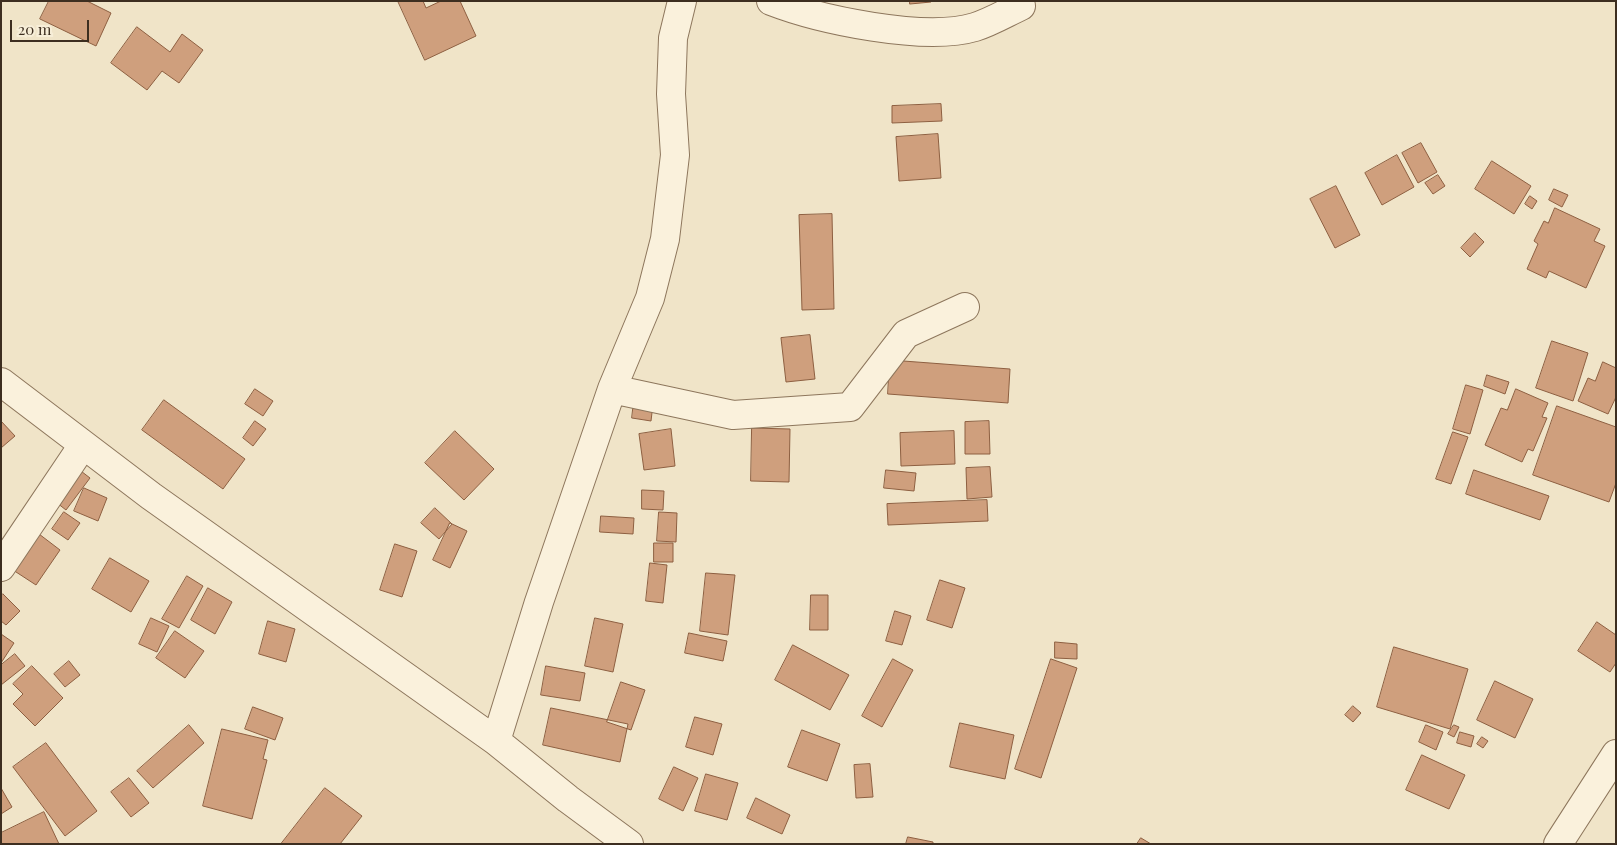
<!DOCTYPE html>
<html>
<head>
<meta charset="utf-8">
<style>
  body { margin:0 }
  #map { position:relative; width:1617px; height:845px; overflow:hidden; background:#f0e4c8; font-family:"Playfair Display",serif }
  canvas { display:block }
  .frame { position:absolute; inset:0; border:2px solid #3d2e20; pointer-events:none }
  .scale { position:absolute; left:10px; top:20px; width:79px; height:22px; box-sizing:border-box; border:2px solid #3d2e20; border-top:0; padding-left:6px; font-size:15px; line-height:18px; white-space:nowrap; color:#3d2e20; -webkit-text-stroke:4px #f7eed8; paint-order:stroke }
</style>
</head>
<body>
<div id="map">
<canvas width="1617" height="845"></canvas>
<div class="frame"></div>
<div class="scale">20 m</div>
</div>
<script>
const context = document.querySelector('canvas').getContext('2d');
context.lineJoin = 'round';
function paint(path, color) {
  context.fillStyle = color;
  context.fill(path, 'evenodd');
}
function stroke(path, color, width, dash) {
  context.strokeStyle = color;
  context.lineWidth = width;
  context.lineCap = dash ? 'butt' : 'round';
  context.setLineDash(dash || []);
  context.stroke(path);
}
const building = new Path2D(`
  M49,1H87L111,13L96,46L40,19Z
  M398,1H423L426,8L441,1H460L476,36L425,60Z
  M910,1H931V2L910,4Z
  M137,27L170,52L182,34L203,50L179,83L162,71L147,90L111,63Z
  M941,104L942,121L892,123V106Z
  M938,134L941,178L899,181L896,137Z
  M1421,143L1437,172L1418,183L1402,153Z
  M1397,155L1414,187L1382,205L1365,173Z
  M1492,161L1531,186L1514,214L1475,189Z
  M1438,175L1445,186L1433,194L1425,183Z
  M1336,186L1360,235L1335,248L1310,199Z
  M1554,189L1568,195L1562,207L1549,200Z
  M1530,196L1537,201L1532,209L1525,204Z
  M1555,208L1600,229L1594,241L1605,246L1586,288L1549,271L1546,278L1527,269L1538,244L1534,241L1544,221L1548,223Z
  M832,214L834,309L802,310L799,215Z
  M1475,233L1484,242L1470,257L1461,248Z
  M810,335L815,379L786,382L781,338Z
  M1552,341L1588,353L1573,401L1536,388Z
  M890,360L1010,369L1008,403L888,394Z
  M1603,362L1616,368V397L1608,414L1578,401L1588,378L1595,381Z
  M1487,375L1509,382L1505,394L1484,386Z
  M1466,385L1483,390L1470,434L1453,429Z
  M255,389L273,401L263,416L245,404Z
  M1516,389L1548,403L1542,417L1547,418L1533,451L1528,449L1522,462L1485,445L1501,408L1507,410Z
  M164,400L245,459L223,489L142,430Z
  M634,401L653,404L651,421L632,418Z
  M1557,406L1616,427V483L1609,502L1533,475Z
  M1,421L15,436L1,448Z
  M255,421L266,429L253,446L243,438Z
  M989,421L990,454H965V422Z
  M752,428L790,429L789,482L751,481Z
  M671,429L675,466L644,470L639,434Z
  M455,431L494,469L464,500L425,463Z
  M954,431L955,464L901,466L900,433Z
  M1453,432L1468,437L1451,484L1436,479Z
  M990,467L992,497L967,499L966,468Z
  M77,468L90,478L66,510L52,499Z
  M886,470L916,473L914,491L884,488Z
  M1474,470L1549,496L1540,520L1466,494Z
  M84,488L107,498L98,521L74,511Z
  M642,490L664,491L663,510L642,509Z
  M987,500L988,521L888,525L887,504Z
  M435,508L452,524L439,539L421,523Z
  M64,512L80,523L68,540L52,529Z
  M659,512L677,513L676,542L657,541Z
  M601,516L634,518L633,534L600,532Z
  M450,523L467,531L450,568L433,560Z
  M39,534L60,550L36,585L13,570Z
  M654,543H673V562H654Z
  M395,544L417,551L402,597L380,590Z
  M110,558L149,581L131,612L92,589Z
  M650,563L667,565L663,603L646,601Z
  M706,573L735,575L728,635L700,631Z
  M187,576L203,586L179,628L162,619Z
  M940,580L965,588L952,628L927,620Z
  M208,588L232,602L215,634L191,620Z
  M3,594L20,611L6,625L1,621V596Z
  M811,595H828V630H810Z
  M895,611L911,616L902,645L886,641Z
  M151,618L169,626L157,652L139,644Z
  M595,618L623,624L613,672L585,666Z
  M268,621L295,629L286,662L259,654Z
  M1597,622L1616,635V663L1610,672L1578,651Z
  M175,631L204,651L185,678L156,658Z
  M689,633L727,641L723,661L685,653Z
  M1,634L14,643L1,663Z
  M1055,642L1077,644V659L1055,658Z
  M793,645L849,675L830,710L775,680Z
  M1394,647L1468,669L1450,729L1377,707Z
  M15,654L25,666L1,685V665Z
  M893,659L913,670L882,727L862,716Z
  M1051,659L1077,668L1041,778L1015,769Z
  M69,661L80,675L65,687L54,674Z
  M32,666L63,698L35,726L13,704L23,694L13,684Z
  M546,666L585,673L580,701L541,695Z
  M1495,681L1533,699L1515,738L1477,720Z
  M621,682L645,690L631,730L607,722Z
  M1353,706L1361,713L1353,722L1345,715Z
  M253,707L283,718L275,740L245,729Z
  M551,708L628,724L620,762L543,745Z
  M695,717L722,724L713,755L686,747Z
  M960,723L1014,735L1005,779L950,767Z
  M189,725L204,743L153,788L137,771Z
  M1426,725L1443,732L1436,750L1419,742Z
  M1454,725L1459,727L1454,737L1448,734Z
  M222,729L268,740L263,759L267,760L252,819L203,806Z
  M802,730L840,744L827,781L788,767Z
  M1460,732L1474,736L1471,747L1457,743Z
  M1482,737L1488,741L1483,748L1477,744Z
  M46,743L97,811L65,836L13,767Z
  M1422,755L1465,775L1449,809L1406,790Z
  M870,764L873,797L856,798L854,765Z
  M674,767L698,778L683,811L659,799Z
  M706,774L738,783L727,820L695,811Z
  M129,778L149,803L131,817L111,792Z
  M1,788L12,807L1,814Z
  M325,788L362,816L340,844H281Z
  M756,798L790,815L782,834L747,818Z
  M44,812L59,844H1V833Z
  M908,837L933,842V844H906Z
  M1141,838L1151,844H1137Z`);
paint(building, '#cf9f7d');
stroke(building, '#8d5f41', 1);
const minor = new Path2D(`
  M771,1C820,20 925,42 975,27C991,22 1006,13 1021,6
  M1,382L151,496L496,741L568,799L629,844
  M612,389L733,415L850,407L906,334L965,307
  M1,567L83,445
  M496,741L539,602L612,389L650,298L665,239L675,155L671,94L673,38L682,1
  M1558,844L1616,754`);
stroke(minor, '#8d765c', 30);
stroke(minor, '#faf1dc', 28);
</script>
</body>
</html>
